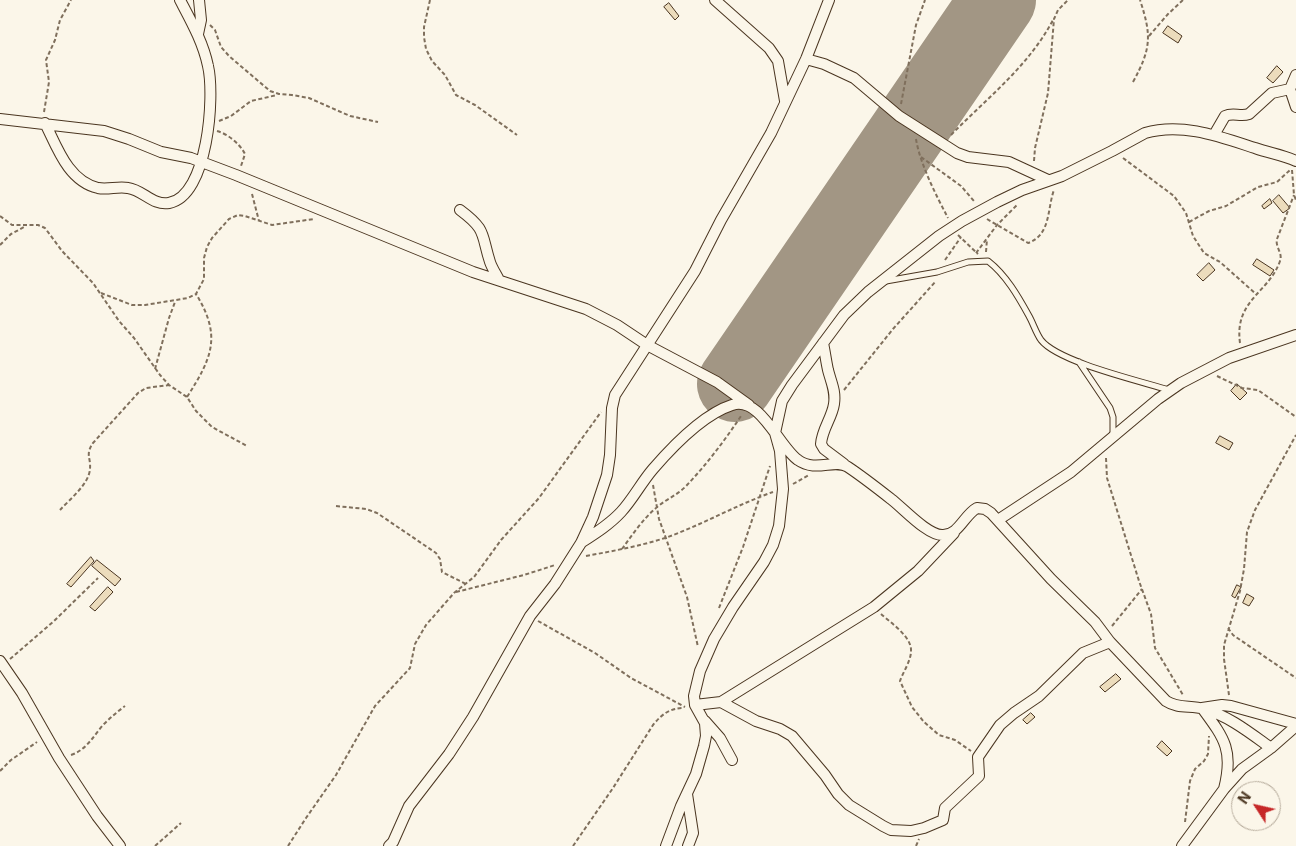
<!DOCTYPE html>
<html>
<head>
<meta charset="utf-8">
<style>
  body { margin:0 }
  #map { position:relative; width:1296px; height:846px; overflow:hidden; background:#fbf6e9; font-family:Inter,sans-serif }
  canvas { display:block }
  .north { position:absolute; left:1231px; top:781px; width:50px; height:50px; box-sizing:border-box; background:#fbf6e9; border:1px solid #b4a999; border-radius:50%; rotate:305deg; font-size:14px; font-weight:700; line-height:20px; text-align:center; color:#4a3520 }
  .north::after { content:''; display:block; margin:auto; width:18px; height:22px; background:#c62828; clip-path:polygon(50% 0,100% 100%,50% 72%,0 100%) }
</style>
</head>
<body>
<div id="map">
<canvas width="1296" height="846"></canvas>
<div class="north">N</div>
</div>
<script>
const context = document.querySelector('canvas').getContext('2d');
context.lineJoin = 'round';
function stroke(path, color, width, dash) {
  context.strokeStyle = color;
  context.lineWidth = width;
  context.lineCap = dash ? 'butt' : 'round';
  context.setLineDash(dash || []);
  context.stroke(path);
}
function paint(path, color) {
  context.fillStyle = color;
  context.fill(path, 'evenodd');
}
stroke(new Path2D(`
  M735,384L998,0`), '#a29684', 76);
const building = new Path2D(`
  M669,3L679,16L675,20L664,7Z
  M1168,26L1182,36L1178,43L1163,33Z
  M1277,66L1283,72L1273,83L1267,78Z
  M1279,195L1290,208L1283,213L1273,201Z
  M1270,199L1272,203L1264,209L1262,206Z
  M1257,259L1274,270L1270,276L1253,265Z
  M1209,263L1215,270L1203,281L1197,275Z
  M1237,384L1247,393L1240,400L1231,391Z
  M1220,436L1233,443L1229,450L1216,443Z
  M91,557L94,561L71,587L67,584Z
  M97,560L121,579L115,586L92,566Z
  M1237,585L1241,587L1235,598L1232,596Z
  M108,587L113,592L95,611L90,607Z
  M1247,594L1254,598L1249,606L1243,603Z
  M1116,674L1121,679L1105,692L1100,687Z
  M1031,713L1035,717L1027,724L1023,720Z
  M1162,741L1172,751L1167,756L1157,747Z`);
paint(building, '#ecdcbc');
stroke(building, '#4a3520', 1);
const service = new Path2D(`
  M886,281L937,272L968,262L988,261C1006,275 1018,296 1029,316C1033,323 1036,333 1041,340C1058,362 1140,381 1169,390
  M1079,362L1110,408L1113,417V437`);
const minor = new Path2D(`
  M715,0L769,48L778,61L785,101
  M198,34L201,20L199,0
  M806,59L824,64L854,78L899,116L957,153L968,157L1009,162L1048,180
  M1296,75L1290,89L1296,107
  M0,119L104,131L129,139L161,152L191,158L236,175L473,272L586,309L617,325L647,345L717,382L749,405
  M45,123C57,147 68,181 98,188C108,190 118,186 128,188C143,190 153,206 169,203C208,196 215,96 208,66C203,42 191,21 180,0
  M1214,135L1225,116C1233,112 1240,117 1249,114L1272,93L1290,89
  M460,210C487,230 481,234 490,262C492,268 496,274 499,280
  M823,343C825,352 826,361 828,370C831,382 836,391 834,404C832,418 822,429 821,444L824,449L844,464
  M998,520L1071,472L1158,399L1181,383L1229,358L1296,335
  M582,542C596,533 610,524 621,512C633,499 641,483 653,469C672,447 704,414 732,405C760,395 779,447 798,460C816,473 835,458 848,467C863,477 877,488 891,499C903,508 928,536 943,535C959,535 964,515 977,508L985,509L991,513L1051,579L1095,622L1110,642L1166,701C1178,709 1191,705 1204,709C1229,716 1250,733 1271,748
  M0,661L22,693L59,758L97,816L120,846
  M721,702L756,721L780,729L792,736L825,775L838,794L849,805L883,826L891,830L911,831L924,828L943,820L945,808L979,776L978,757L1000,725L1014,713L1039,696L1083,653L1110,642
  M695,705L721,702L874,607L918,571L954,533
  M705,721L720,738L732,760
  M1224,789C1234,750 1224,738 1202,708L1222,705L1231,706L1296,724
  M687,794L693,833L688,846
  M389,846L393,842L409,806L449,754L473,717L530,616L555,584L581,543L593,517L607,475L610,455L612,408L615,395L695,271L721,220L771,133L806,59L829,0
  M666,846L681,806L696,774L704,746L706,736L705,723L695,705L694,696L700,671L714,639L733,607L764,562L773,545L779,526L783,489L780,451L775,433L782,401L792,385L844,315L868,292L939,236L962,221L997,202L1022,190L1062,176L1112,151L1145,133C1182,122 1221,137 1255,148C1269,153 1283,155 1296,161
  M1182,846L1224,789L1242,769L1271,748L1296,726`);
stroke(service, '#4a3520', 7);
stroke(minor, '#4a3520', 12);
stroke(new Path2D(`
  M430,0L424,27V37L426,49L432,61L445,75L456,95L475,105L517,135
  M210,25L215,30L221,47L229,56L270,91L279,94L292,95L309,98L350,116L378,122
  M1149,36L1168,14L1183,0
  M1133,82C1151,49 1152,36 1140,0
  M901,104L916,25L925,0
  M44,112L49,82L46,60L55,40L60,20L71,0
  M219,121L231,116L251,101L277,95
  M217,131C228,134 240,144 245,154L241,166
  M951,135C987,98 1028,67 1053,20
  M916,139C920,164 936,195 948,218
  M921,157L961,186L974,201
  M1123,158L1174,196L1186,213L1193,236L1204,253L1220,262L1256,294
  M1034,161L1035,148L1048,93L1054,19L1058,10L1068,0
  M1292,170L1294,195L1296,200
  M252,194L259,221
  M0,216L12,225H38L45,228L62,251L93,283L119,321L134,338L160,375L169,385L187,397L196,411L212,427L247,446
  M987,219L1028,243C1051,235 1047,209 1054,190
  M1189,222L1209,211L1226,206L1258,187L1277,182L1290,170
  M958,235L978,254
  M0,245L11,234L26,226
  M986,252L987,239
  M976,253L997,225L1017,205
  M945,260L961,237
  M101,293L132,305H145L188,298L196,294L204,279V258L207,247L212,238L229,219L238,215L245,216L272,225L314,219
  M1240,343C1234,300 1269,293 1280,261C1283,253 1275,247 1277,239L1294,195
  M155,369L169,318L175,302
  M1217,376L1242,388L1258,390L1296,417
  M844,390L893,329L936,281
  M187,397C212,358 222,336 196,294
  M1106,458L1107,478L1139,581L1151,614L1155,648L1183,695
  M793,484L809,475
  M653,485L659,519L687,597L698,647
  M336,506L366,509L377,513L436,553L440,559L442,572L466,584
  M60,510C70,499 89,484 90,469C91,457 85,455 93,443L138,393L146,388L169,385
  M622,549C632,535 643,519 656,508C666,499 678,495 687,485C707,464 725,440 741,416
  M586,556C613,551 640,546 665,538C702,525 736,505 773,492
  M456,592L524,575L555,565
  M719,608L743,547L770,466
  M881,614C891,623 912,637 911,651C911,661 903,672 900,681L912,707L924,722L939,735L955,740L971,751
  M538,621L595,653L631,678L685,707
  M1112,626L1142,589
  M1228,628L1233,635L1296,678
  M10,659L54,621L98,578
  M1229,695L1224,659V645L1240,591L1244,569L1247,532L1255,510L1296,435
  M71,755C86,750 93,737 103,725C110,718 117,712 125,706
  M0,771L11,760L37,742
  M1185,822L1190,781L1195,769L1204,761L1208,754L1209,736
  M155,846L181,823
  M288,846L306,818L336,775L375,706L410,668L415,644L426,625L454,593L474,577L501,540L539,498L601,412
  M573,846L613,788L653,725C662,714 670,708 684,708
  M916,846L919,839`), '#7f6f5c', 2, [4, 2.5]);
stroke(service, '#fbf6e9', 5);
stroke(minor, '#fbf6e9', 10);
</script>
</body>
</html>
